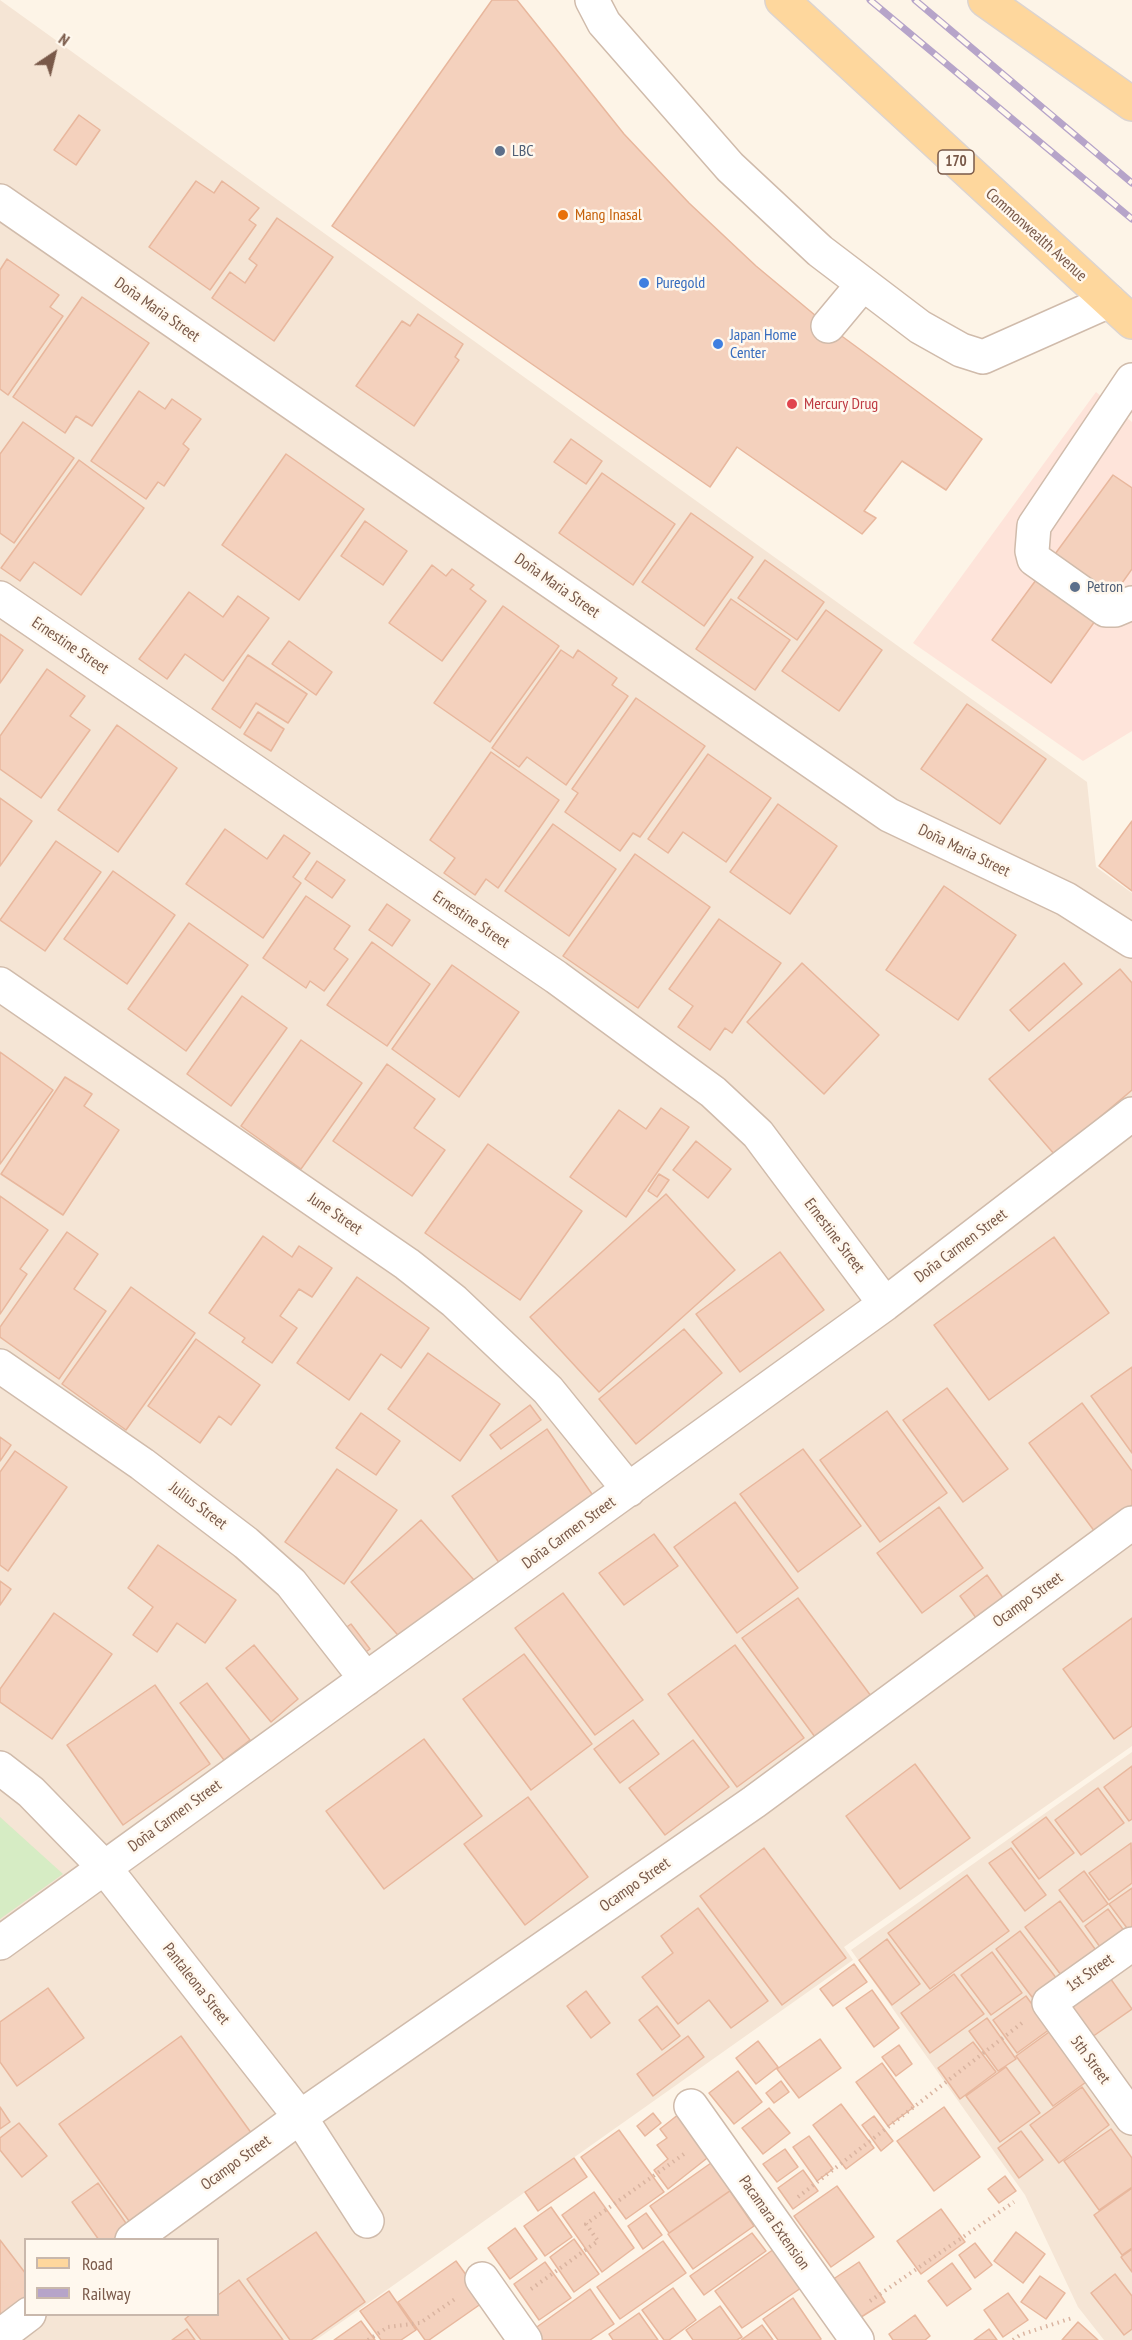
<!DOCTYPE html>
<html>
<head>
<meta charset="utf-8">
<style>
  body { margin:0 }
  #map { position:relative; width:1132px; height:2340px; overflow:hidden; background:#fdf4e7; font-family:"PT Sans Narrow",sans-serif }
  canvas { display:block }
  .legend { position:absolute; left:24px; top:2238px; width:195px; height:78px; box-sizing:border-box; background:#fff8ee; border:2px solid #c9b8ac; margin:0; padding:8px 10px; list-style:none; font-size:18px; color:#795949 }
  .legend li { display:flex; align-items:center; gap:12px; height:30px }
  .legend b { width:30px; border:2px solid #c9b8ac }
  .north { position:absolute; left:24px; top:24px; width:60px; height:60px; -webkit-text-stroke:4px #fff8ee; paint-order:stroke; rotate:35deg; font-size:16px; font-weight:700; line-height:24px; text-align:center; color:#795949 }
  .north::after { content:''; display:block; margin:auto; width:21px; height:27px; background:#795949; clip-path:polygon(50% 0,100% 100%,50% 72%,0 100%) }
</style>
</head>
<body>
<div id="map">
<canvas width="1132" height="2340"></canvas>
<ul class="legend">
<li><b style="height:8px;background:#fed79d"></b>Road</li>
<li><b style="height:8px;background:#b6a4c9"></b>Railway</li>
</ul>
<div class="north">N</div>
</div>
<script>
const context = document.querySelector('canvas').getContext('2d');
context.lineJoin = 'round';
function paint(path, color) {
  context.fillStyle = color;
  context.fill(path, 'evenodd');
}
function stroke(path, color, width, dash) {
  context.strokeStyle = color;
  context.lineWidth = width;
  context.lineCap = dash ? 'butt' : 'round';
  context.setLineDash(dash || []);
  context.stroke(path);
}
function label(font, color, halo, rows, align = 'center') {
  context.font = font + ' "PT Sans Narrow",sans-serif';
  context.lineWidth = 5;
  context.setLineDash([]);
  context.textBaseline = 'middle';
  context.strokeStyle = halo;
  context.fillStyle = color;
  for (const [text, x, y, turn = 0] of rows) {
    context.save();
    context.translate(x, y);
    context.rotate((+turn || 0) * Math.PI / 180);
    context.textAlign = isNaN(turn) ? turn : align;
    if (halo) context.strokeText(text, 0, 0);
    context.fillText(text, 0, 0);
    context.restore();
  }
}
paint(new Path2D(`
  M0,0L1087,782L1096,867L1132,893V1746L844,1947L853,1960L316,2340H0ZM26,2240H218V2314H26Z
  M1132,1752V2340H1104L1078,2307L1025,2195L851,1950Z`), '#f5e5d5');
paint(new Path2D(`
  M1096,392L1132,422V731L1083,761L913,643Z`), '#fee4da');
paint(new Path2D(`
  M0,1817L63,1874L0,1919Z`), '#d6ecc4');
const building = new Path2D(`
  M492,0H517L624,134L689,203L756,266L828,326L982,439L946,490L902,461L864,511L876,518L862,534L737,447L710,487L332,226Z
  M79,115L100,130L76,165L54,150Z
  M196,181L214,193L222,181L259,208L249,220L256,225L210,290L149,247Z
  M277,218L333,257L274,341L212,298L230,272L245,283L257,265L249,259Z
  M7,259L59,295L50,307L63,316L8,395L0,389V270Z
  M82,297L149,343L92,426L76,416L65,433L13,397Z
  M418,314L463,344L455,357L459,360L414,426L356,386L402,321L410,326Z
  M139,391L165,409L172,399L201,419L183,444L189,449L164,486L158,482L146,499L91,461Z
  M23,422L74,458L14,543L0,533V454Z
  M571,439L602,461L586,484L554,462Z
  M286,454L364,509L299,600L222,545Z
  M79,460L144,508L81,595L34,562L20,581L1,568Z
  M602,473L675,524L633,585L559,533Z
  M1113,475L1132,488V569L1051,683L992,640Z
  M691,513L753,557L704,626L642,582Z
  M365,521L407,551L383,585L341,556Z
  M765,560L824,602L797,640L738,598Z
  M432,565L446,576L452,569L474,585L470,589L486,601L442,661L389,623Z
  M189,592L223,617L238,596L269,618L223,681L185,654L167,679L139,659Z
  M731,599L790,640L755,690L696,649Z
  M503,606L559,646L490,742L434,703Z
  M826,610L882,650L839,711L782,671Z
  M0,634L23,650L0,683Z
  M289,641L332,672L316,695L272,664Z
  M561,650L573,658L578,650L617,678L612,685L628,696L566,785L527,757L519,767L492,748Z
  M248,655L307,694L288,723L256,703L240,728L212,709Z
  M47,669L85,696L70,716L90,730L41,798L0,769V736Z
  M636,698L705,746L640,837L633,833L620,851L565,812L578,793L572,789Z
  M967,704L1046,759L1000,824L921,769Z
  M258,712L284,729L271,751L244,734Z
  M117,725L177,768L118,852L58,810Z
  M491,752L559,800L498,888L486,879L475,895L444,873L455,858L430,840Z
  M708,754L771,798L726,862L683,832L668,853L648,839Z
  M0,798L32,821L0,866Z
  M778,804L837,846L790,914L730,872Z
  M1132,821V891L1099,866Z
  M553,824L616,869L569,936L505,891Z
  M225,829L267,859L284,835L310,853L293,877L301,883L263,938L186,884Z
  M56,841L101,872L45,951L0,920Z
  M635,854L710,907L638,1008L563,956Z
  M317,861L345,880L332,898L305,879Z
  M113,871L175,915L127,984L64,939Z
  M944,886L1016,935L958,1020L886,970Z
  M306,896L350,926L334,949L348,959L324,991L310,981L306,988L263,958Z
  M387,904L410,920L392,946L369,930Z
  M719,919L781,963L732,1033L725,1028L710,1050L678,1027L693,1006L669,989Z
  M189,923L248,965L186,1051L128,1009Z
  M372,942L430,984L387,1046L327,1005Z
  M802,963L879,1035L824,1094L747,1022Z
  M1064,963L1082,984L1029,1031L1010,1010Z
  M452,965L519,1012L459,1097L392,1049Z
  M1120,969L1132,983V1090L1055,1155L989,1079Z
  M242,996L287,1028L231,1106L187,1074Z
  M301,1040L362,1083L301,1169L241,1126Z
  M0,1052L53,1090L0,1164Z
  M387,1064L435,1099L414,1128L445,1150L412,1196L333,1141Z
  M65,1077L92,1094L84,1106L119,1130L63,1215L1,1174Z
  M661,1108L689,1127L626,1217L570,1177L619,1110L646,1129Z
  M696,1141L731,1169L708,1198L673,1170Z
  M488,1144L582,1211L520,1300L425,1233Z
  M659,1174L669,1180L657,1197L648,1191Z
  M666,1194L735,1270L599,1392L530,1317Z
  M0,1196L48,1230L20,1269L27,1274L0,1314Z
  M67,1232L98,1254L74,1289L106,1311L59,1379L0,1337V1327Z
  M263,1236L292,1257L299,1246L332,1268L312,1297L299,1289L280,1316L297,1328L272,1363L242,1342L245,1338L209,1313Z
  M1054,1237L1109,1313L989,1400L934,1325Z
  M780,1252L824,1310L740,1372L696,1314Z
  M357,1277L429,1328L401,1368L381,1354L349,1400L297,1363Z
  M131,1287L195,1333L126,1430L62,1384Z
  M684,1329L722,1373L636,1444L599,1399Z
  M196,1339L260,1385L231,1425L219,1416L200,1443L148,1406Z
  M428,1353L500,1404L460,1461L388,1409Z
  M1132,1367V1453L1091,1396Z
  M947,1388L1008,1469L963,1502L903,1420Z
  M1082,1403L1132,1471V1505L1095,1532L1029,1443Z
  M530,1405L541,1420L501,1449L490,1435Z
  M887,1411L947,1493L880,1542L820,1460Z
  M361,1413L400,1441L376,1475L336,1448Z
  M547,1429L594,1497L500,1564L452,1496Z
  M0,1437L11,1445L0,1461Z
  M803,1449L861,1526L798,1572L740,1494Z
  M15,1451L67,1487L8,1571L0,1565V1472Z
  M337,1469L397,1510L344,1584L285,1542Z
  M735,1502L798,1588L737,1633L674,1547Z
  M939,1507L983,1568L922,1613L877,1553Z
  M421,1520L474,1580L404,1642L351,1582Z
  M654,1534L678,1566L624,1605L599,1573Z
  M158,1545L236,1600L205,1643L177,1623L157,1652L133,1635L153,1607L128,1588Z
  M987,1575L1006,1602L979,1622L960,1596Z
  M0,1581L11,1589L0,1605Z
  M563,1593L643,1700L595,1735L515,1628Z
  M798,1598L871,1696L815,1737L742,1638Z
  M54,1613L112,1654L52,1739L0,1702V1689Z
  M1132,1618V1726L1114,1739L1063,1669Z
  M351,1624L370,1649L357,1658L338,1633Z
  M254,1645L298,1699L271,1722L226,1668Z
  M735,1645L804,1738L737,1787L668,1694Z
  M524,1654L592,1744L531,1790L463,1699Z
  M207,1683L250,1740L224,1760L180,1703Z
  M155,1685L210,1764L123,1825L67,1745Z
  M633,1720L659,1754L620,1783L594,1749Z
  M424,1739L482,1816L384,1889L326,1811Z
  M693,1740L729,1787L665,1835L629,1788Z
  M915,1764L970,1838L900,1889L846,1816Z
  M1132,1766V1819L1129,1821L1104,1787Z
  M1098,1788L1124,1823L1081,1855L1055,1820Z
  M528,1797L588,1877L525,1925L464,1844Z
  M1046,1817L1074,1853L1039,1879L1012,1842Z
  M1131,1843L1132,1883L1109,1900L1089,1873Z
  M764,1848L846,1958L782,2005L700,1896Z
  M1011,1848L1046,1895L1025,1911L989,1863Z
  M1084,1871L1108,1904L1083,1922L1059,1890Z
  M967,1875L1009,1931L930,1989L888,1933Z
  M1132,1888V1931L1130,1932L1109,1904Z
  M1060,1901L1098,1953L1064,1979L1025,1927Z
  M698,1908L768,2001L731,2028L709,2000L678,2024L642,1977L673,1953L661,1936Z
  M1108,1909L1128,1936L1105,1954L1085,1926Z
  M1020,1931L1057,1979L1032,1997L996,1949Z
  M887,1939L920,1984L892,2005L859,1960Z
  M992,1952L1022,1993L991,2015L961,1975Z
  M854,1964L867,1982L833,2006L820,1989Z
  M954,1974L984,2014L930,2053L901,2013Z
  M1110,1978L1132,2009L1092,2037L1070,2006Z
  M48,1988L84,2038L17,2086L0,2062V2022Z
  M872,1990L899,2028L874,2047L846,2008Z
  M586,1991L610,2023L591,2038L567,2006Z
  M1026,1996L1050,2029L1017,2053L993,2020Z
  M657,2006L680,2036L662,2050L639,2020Z
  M987,2018L1016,2059L998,2071L969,2031Z
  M1056,2027L1093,2077L1053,2106L1016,2056Z
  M181,2036L252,2134L129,2221L59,2124Z
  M688,2036L704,2057L653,2096L637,2074Z
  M820,2039L841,2068L799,2098L777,2069Z
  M758,2041L778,2067L756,2084L736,2058Z
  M973,2042L996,2072L960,2099L938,2068Z
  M899,2045L912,2064L896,2076L882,2057Z
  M882,2063L914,2107L888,2126L856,2082Z
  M1006,2067L1040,2113L1000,2142L966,2096Z
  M738,2071L762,2102L734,2124L709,2093Z
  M781,2081L789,2092L774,2103L766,2093Z
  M1082,2087L1109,2125L1059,2163L1030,2125Z
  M841,2104L874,2148L846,2169L813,2125Z
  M0,2107L10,2122L0,2129Z
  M944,2107L980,2157L934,2191L897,2141Z
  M769,2108L790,2133L763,2154L742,2128Z
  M653,2113L661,2123L645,2136L637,2126Z
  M679,2114L711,2155L668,2189L654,2170L668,2159L657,2145L667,2138L660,2129Z
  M874,2116L893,2141L881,2151L862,2125Z
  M19,2123L47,2156L22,2177L0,2150V2138Z
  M1111,2129L1132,2158V2187L1099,2210L1064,2161Z
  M619,2130L664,2192L626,2219L581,2157Z
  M1021,2131L1043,2160L1019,2178L998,2148Z
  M809,2136L833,2169L817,2181L793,2147Z
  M785,2149L798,2167L777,2182L763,2164Z
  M574,2158L587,2177L538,2211L525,2192Z
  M711,2163L731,2190L669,2233L650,2206Z
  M803,2170L818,2191L793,2209L778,2188Z
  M1005,2176L1016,2191L999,2203L988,2189Z
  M98,2183L130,2229L115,2240H99L72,2202Z
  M837,2186L874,2237L831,2267L794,2216Z
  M1132,2188V2248L1122,2255L1094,2215Z
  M730,2191L754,2226L693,2269L668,2234Z
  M594,2192L634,2248L602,2272L562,2215Z
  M551,2207L572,2237L545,2256L524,2226Z
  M941,2209L965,2242L921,2274L897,2241Z
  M646,2213L662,2235L643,2249L628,2226Z
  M515,2228L537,2259L510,2279L488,2248Z
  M316,2232L365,2302L311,2340H290L247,2279Z
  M1016,2232L1045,2254L1023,2283L994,2261Z
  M752,2233L766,2251L704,2295L690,2276Z
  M574,2239L599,2274L574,2292L550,2257Z
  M0,2240L26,2274V2309L0,2328Z
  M663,2241L686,2273L620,2319L597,2287Z
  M975,2243L992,2265L975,2278L959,2255Z
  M774,2249L801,2288L742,2328L715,2291Z
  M1132,2249V2272L1121,2257Z
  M456,2261L485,2301L429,2340H425L398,2302Z
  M545,2262L571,2298L539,2320L514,2284Z
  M859,2262L885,2302L858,2319L832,2280Z
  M952,2263L971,2289L947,2306L928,2281Z
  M1115,2274L1132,2296V2329L1124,2335L1091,2293Z
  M1040,2276L1065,2293L1046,2319L1021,2302Z
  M239,2280L283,2340H201L185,2319L191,2314H218V2295Z
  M673,2288L696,2320L669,2340H664L642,2310Z
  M590,2289L614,2324L590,2340H542L534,2329Z
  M389,2291L416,2330L401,2340H381L360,2311Z
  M1008,2293L1028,2320L1003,2337L984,2310Z
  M793,2298L821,2339L820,2340H778L763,2319Z
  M720,2306L742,2337L737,2340H693L686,2330Z
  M639,2313L658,2340H613L609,2334Z
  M915,2315L930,2336L925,2340H893L889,2334Z
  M361,2321L375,2340H334Z
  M1078,2322L1098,2340H1062Z
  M762,2325L773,2340H741Z
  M187,2329L195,2340H172Z
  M989,2329L997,2340H974Z`);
paint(building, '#f4d1bd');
stroke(building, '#e8b79d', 1.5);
const minor = new Path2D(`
  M592,0L604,23L730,167L820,251L920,327L961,350L983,357L1109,301
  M0,201L889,815L1066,899L1132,941
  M828,326L863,284
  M1132,380L1034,526L1032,551L1034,559L1106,610H1115L1132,603
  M0,598L556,977L713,1092L758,1134L885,1304
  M0,984L407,1264L454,1301L548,1390L629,1490
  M0,1366L142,1464L246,1543L291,1583L366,1679
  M0,1768L31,1792L104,1867L300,2117L367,2221
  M0,1943L885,1304L1132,1114
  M1132,1944L1049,2003L1132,2118
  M691,2106L857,2340
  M132,2240L300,2117L754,1802L1132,1523
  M482,2279L525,2340
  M0,2336L29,2314`);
const major = new Path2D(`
  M782,0L1132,322
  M985,0L1132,104`);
stroke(minor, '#d0bbab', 36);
stroke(major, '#dcd4d0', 36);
stroke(new Path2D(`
  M798,2197L1022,2023
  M531,2289L598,2241L586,2224L684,2154
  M870,2301L1014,2202
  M368,2340L388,2327L420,2323L455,2299
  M1013,2340L1020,2335L1072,2318`), '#dab4a0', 4, [1.5, 4.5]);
stroke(minor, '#fff', 33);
stroke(major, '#fed79d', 33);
const rail = new Path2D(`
  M870,0L1132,219
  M915,0L1132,183`);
stroke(rail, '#b6a4c9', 7);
stroke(rail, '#fff8ee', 4.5, [14]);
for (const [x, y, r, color] of [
  [500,151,6,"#5c6f8a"],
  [563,215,6,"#e8710a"],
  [644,283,6,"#3f7fe0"],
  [718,344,6,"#3f7fe0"],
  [792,404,6,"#e0444e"],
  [1075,587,6,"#5c6f8a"]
]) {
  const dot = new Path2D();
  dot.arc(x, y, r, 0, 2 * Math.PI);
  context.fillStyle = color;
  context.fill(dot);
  stroke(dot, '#fff8ee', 2);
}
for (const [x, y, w] of [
  [956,162,36]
]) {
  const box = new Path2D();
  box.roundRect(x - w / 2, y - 12, w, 24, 4.5);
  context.fillStyle = '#fff8ee';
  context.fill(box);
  stroke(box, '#795949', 1.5);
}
label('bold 15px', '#795949', null, [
  ["170",956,162]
]);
label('16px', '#4e5e75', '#fff8ee', [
  ["LBC",512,151],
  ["Petron",1087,587]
], 'left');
label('16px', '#c56008', '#fff8ee', [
  ["Mang Inasal",575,215]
], 'left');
label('16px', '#795949', '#fff8ee', [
  ["Commonwealth Avenue",1036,235,42],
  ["Doña Maria Street",157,310,35],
  ["Doña Maria Street",557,586,35],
  ["Ernestine Street",70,646,34],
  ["Doña Maria Street",964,851,26],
  ["Ernestine Street",471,920,34],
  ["June Street",335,1214,34],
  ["Ernestine Street",834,1236,53],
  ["Doña Carmen Street",961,1246,-37],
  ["Julius Street",198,1506,37],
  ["Doña Carmen Street",569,1533,-36],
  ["Ocampo Street",1028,1600,-36],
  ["Doña Carmen Street",175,1816,-36],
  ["Ocampo Street",635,1885,-35],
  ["1st Street",1090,1973,-35],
  ["Pantaleona Street",196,1984,52],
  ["5th Street",1090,2060,54],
  ["Ocampo Street",236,2163,-36],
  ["Pacamara Extension",774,2223,55]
]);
label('16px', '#366cbe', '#fff8ee', [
  ["Puregold",656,283],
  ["Japan Home",730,335],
  ["Center",730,353]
], 'left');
label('16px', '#be3a42', '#fff8ee', [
  ["Mercury Drug",804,404]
], 'left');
</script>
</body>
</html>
